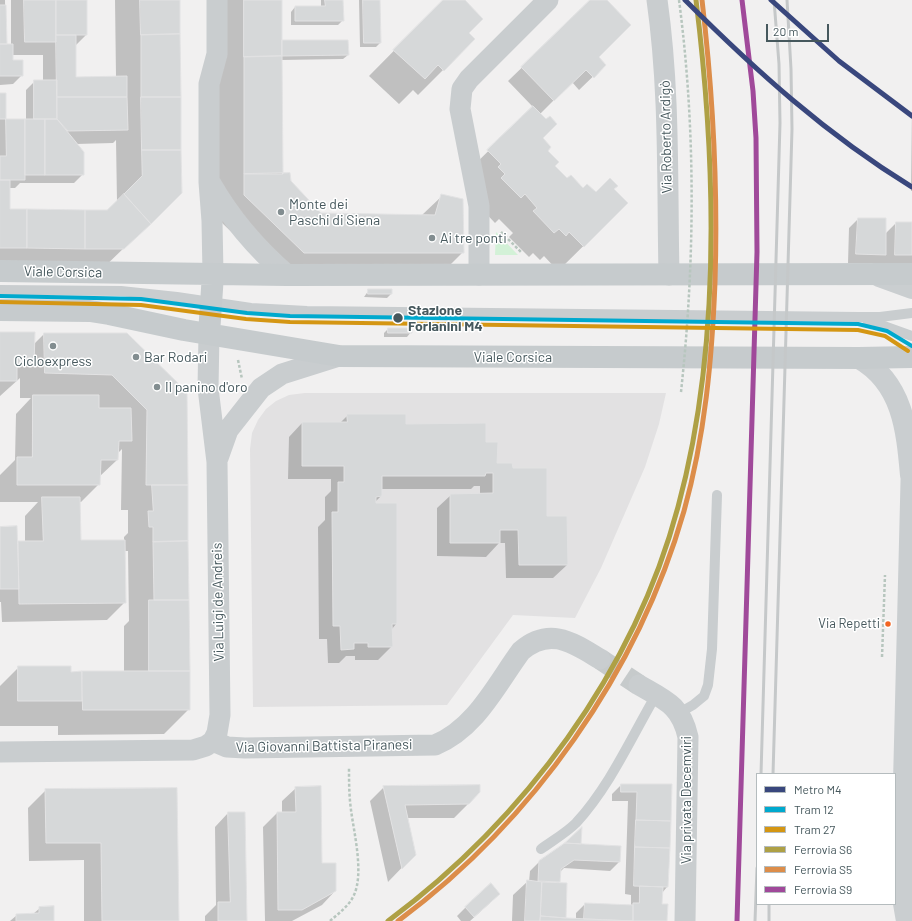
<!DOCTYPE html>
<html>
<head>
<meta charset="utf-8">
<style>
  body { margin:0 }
  #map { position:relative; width:912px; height:921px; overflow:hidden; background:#f1f0f0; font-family:Barlow,sans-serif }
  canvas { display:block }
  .legend { position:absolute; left:756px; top:773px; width:140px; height:132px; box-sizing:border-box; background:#fff; border:1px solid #b5bcbe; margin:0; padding:5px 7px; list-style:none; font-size:12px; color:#46585d }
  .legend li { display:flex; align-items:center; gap:8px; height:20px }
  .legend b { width:20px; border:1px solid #b5bcbe }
  .scale { position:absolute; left:766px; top:24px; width:63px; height:18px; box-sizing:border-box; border:2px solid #46585d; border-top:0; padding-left:5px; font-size:12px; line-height:14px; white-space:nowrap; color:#46585d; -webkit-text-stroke:3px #fff; paint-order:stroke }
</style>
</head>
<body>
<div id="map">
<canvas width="912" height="921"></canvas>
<ul class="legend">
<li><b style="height:5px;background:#39477d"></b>Metro M4</li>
<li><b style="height:5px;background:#00a9ce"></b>Tram 12</li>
<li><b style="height:5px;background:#d49613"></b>Tram 27</li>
<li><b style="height:5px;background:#aea045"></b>Ferrovia S6</li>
<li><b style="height:5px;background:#dc8d4a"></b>Ferrovia S5</li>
<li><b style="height:5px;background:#a0499a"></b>Ferrovia S9</li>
</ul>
<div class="scale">20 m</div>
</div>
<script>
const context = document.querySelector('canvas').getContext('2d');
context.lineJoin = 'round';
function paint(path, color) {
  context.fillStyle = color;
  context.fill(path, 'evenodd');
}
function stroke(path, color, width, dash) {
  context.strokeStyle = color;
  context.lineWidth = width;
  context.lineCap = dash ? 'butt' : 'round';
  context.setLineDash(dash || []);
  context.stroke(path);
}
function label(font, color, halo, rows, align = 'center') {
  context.font = font + ' Barlow,sans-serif';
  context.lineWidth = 3;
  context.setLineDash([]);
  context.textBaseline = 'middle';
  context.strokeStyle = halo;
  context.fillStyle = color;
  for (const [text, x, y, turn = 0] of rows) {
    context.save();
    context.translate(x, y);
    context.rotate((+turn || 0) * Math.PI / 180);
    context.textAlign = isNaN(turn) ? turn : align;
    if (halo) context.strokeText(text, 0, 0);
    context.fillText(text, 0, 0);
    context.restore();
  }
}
paint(new Path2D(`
  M305,393H666L659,424L645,467L601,568L575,618L513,615L447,705L253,707L250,449L252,433L258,420L266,409L276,401L289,395Z`), '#e2e1e2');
paint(new Path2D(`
  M496,232L518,255H495Z`), '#d3f1d7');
paint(new Path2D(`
  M0,0H5L6,45H11V0H86V35L75,46V78L116,77L115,0H179L155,218L98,273H0V94H5V120H26V90L35,81H43V55H12V61L22,75L13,84L0,85ZM116,140L117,202L108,211L9,210V188H15L20,183H74L83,174L76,144L113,143Z
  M219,0H281V43L348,55L343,59L281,60L282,175L321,214L422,215L442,196L463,252L438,277L279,278L219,220Z
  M321,0H342L343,20L338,25H291V12L295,7H321Z
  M359,0H379L380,43L376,47H360Z
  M444,0H463L468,33L443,70L418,95L413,90L399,104L369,76Z
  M592,0H605L597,57L605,65L579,90L572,82L540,114L542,138L553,166L567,180L596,194L613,189L627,203L558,271L544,256L540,260L533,253L529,257L509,237L513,233L499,219L495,223L477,204L463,176L533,107L508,81Z
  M912,107V191H911Z
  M858,219L885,234L896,223H912V280L871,263H848L849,228Z
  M369,290L391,294L387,298L364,297Z
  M388,329L411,332L407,337H384V333Z
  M0,333L34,344L44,334L186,392L189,709L164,734L58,735V726H0V686L19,667L70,673L124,672V626L129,621L128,551H124L125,602L107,620L2,622L1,602H0V528L17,544L25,542V516L38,502H0V475L15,460L16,414L31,398H20V378L0,396ZM122,449L121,510H128V533L124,537V541H80L79,502H81L99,484V477L117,460V454Z
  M348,415L405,425L485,443L496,464L512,469L546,516L567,565L553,578H506L505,543H499L486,557L437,556V508L451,495L480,494V486H474L471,489H381V496L375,502L396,624L392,629V646L378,660H355V656H346L339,663H328L327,639H319L318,527L325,520V497L331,491V479H288L289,437L302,423H340Z
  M621,785H671L667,887L662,893L661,905L666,921H512L513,895L527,882H529L530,871L539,862L580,843L619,862L610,871L564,868L560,872L559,883L565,919H576V913L585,904L631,906V895L625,894L628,801H612V794Z
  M384,787L468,804L454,818H407L415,854L388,882L370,801Z
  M296,788L321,864L335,891L322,905L292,921H265L263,827L277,813H282V801Z
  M176,789L178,921H84V860L29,861L28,808L46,790Z
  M228,813L246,921H205V916L216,905L215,827Z
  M490,903L470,921H461L457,916L466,907Z
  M40,908L53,921H10L17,915L33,914Z`), '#0003');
const building = new Path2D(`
  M24,0H56V42H25Z
  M56,0H87V35H56Z
  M140,0H180V34L141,35Z
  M244,0H282V56L244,57Z
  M325,0H343L344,21H295V6H325Z
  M363,0H380L381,43H364Z
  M443,0H465L483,19L469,33L475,39L444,71L438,65L425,79L393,50Z
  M590,0H607L631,25L599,57L606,65L594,78L586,70L554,101L521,67Z
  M0,5H6L7,44H0Z
  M180,34L181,97H141V35Z
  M56,35H76V77L127,76V97H57Z
  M282,40H348L349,55L282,56Z
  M0,44H13V60H23V76H0Z
  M282,56L283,174H244V57Z
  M34,80H57V119H34Z
  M0,93H6V119H0Z
  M57,97H127L128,130L68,131L57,119Z
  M141,97H181V150H142Z
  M533,106L546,119L550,116L557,124L543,138L551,147L548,151L559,162L555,166L567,178L571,175L583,188L587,184L596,192L610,178L618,186L614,189L628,203L584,247L569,232L566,236L559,229L554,233L533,211L537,208L525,194L521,198L501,178L505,174L498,167L501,164L487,150Z
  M6,119H25V180H0V156H6Z
  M25,119H45V175H25Z
  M45,119H57L84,152V175H45Z
  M142,150H181L182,193L151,224L124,194L142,176Z
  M290,173L291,181L321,213L435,215L441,194L463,199L464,253H304L244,195V174Z
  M0,180H10V209H27V248H0Z
  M124,194L151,224L124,249H85V210H107Z
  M27,209L85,210V249L27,248Z
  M858,218H886V255L856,254Z
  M896,222H912V255H895Z
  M368,289H392V294H368Z
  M388,328H412V333H388Z
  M0,332H35L34,365L17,364V381H0Z
  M44,333H127L187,392L188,485H146L147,410L112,375L45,373Z
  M33,395H99V408H131L132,441H119L118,460H101L100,485H17V457H32Z
  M347,414H406V424L486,423V442H498L497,463H512L513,468H547V516H567L568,565H519L518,530H500V543H450V494L493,493V473H486L485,476H382V496L376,497V503H397V624H392L393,647H368V643H354V649L341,650L340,626H333L332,512H338V482H344V466H302V422H347Z
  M152,485H188V541L153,542V527H149L148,511H153Z
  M42,497H80L81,540H125L126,603L19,604L18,541H43Z
  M17,526L19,589H0V527Z
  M188,541L189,600H154L153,542Z
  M149,600H189L190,671H149Z
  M18,666H71V672L82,671V701H18Z
  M82,671H190V710H83Z
  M621,784H672L671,821L636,820L637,792H621Z
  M480,785V792L469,804L405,805L416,855L402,869L383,786Z
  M321,786L322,863H336V891L302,910H278L277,812H296L295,787Z
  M177,788L179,921H102L101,843H46L45,789Z
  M228,812H245L247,921H218V902H230Z
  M636,820L671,821L670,848L635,847Z
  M582,827L581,844L565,843Z
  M565,843L621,846L620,862L574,860L561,869L560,882L538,881L539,861Z
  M635,847L670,848L668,887L634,886Z
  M527,880L542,882L540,921H525Z
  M542,882L567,883L566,918L541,916Z
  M491,883L500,894L474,917L465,907Z
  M640,886L663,887L662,904H668L667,921H633V903H639Z
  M585,903L633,905V921L584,919Z
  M54,906V921H16V914L39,913V907Z
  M541,916L566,918L633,921H540Z`);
paint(building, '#d6d8d9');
stroke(building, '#e2e2e3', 1);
stroke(new Path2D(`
  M600,659L639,685`), '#c6cacb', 21, [21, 10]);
stroke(new Path2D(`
  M501,232L521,252
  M238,360L242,379
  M882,657L885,575
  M330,921C339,913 349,906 354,895C364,873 354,833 351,810C349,795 349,781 349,767`), '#b7c6be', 2.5, [3, 2]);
stroke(new Path2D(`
  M0,290L121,291L177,297L251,308L307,311L859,317H880L912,313
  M867,320L912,336
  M679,713L693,705L704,696L708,685L712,649L717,495
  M541,849C552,841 566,833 576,823C610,786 631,738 656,695`), '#c9cdcf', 10);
stroke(new Path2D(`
  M657,0C670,91 667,183 669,275
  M211,184C231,219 257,249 287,275
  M213,274L212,221L209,182V84L217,54V0
  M479,275V206L460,109L462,89L469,79L548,0
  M209,334L208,388L217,462L220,715L217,733L213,741
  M218,458L228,430L261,388L282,374L339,356
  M639,685C665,700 681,705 688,737L685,921
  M213,741L227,747L245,748L435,745C476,728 496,685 521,651C550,626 573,643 600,659
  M0,752L193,750L206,746L213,741`), '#c9cdcf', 21);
stroke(new Path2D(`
  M879,276L912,288
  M859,358C903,383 907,430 911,475
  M907,921L902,892V862L912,462`), '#caced0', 22);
stroke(new Path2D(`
  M0,271L287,275L912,274
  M0,310L90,311L109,314L184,330L339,356L859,358L912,357
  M209,334L213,274`), '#c6cbcd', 22);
stroke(new Path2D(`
  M761,774L780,123L779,64L774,0
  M773,774L792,129L791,69L787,0
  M755,921L757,868
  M769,921V904`), '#c5c8c9', 3);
stroke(new Path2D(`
  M679,0C696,130 695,262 681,392`), '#b7c6be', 2.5, [3, 2]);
stroke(new Path2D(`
  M388,921C524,820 634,672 678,507C721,349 716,162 696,0`), '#aea045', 5);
stroke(new Path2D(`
  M398,921C533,821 638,672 684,511C705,436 712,359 715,282C718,188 713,94 702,0`), '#dc8d4a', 5);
stroke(new Path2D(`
  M737,921L757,252L756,138L753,91L742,0`), '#a0499a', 5);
stroke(new Path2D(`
  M0,296L141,299L247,313L290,316L858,324L887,331L912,346`), '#00a9ce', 4);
stroke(new Path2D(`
  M0,302L141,305L246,319L290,322L858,330L885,336L908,351`), '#d49613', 4);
stroke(new Path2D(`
  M685,0C755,70 827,135 912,187
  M771,0L839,61L912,116`), '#39477d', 5);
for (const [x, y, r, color] of [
  [281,212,4,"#828d90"],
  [432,238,4,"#828d90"],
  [398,318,5.5,"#46585d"],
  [53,346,4,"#828d90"],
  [136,357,4,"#828d90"],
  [157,387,4,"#828d90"],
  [888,624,3.5,"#f26522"]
]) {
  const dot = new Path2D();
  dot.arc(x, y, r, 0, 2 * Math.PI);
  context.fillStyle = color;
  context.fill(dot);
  stroke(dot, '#fff', 1.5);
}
label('13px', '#46585d', '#fff', [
  ["Via Repetti",880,624]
], 'right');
label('14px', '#46585d', '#fff', [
  ["Via Roberto Ardigò",666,137,-91],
  ["Viale Corsica",63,272,1],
  ["Viale Corsica",513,357],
  ["Via Luigi de Andreis",218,602,-91],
  ["Via Giovanni Battista Piranesi",324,746,-1],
  ["Via privata Decemviri",686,800,-90]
]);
label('14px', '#46585d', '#fff', [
  ["Monte dei",289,204],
  ["Paschi di Siena",289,220],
  ["Ai tre ponti",440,238],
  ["Bar Rodari",144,357],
  ["Cicloexpress",53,361,"center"],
  ["Il panino d'oro",165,387]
], 'left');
label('bold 14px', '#46585d', '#fff', [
  ["Stazione",408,310],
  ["Forlanini M4",408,326]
], 'left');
</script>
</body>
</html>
